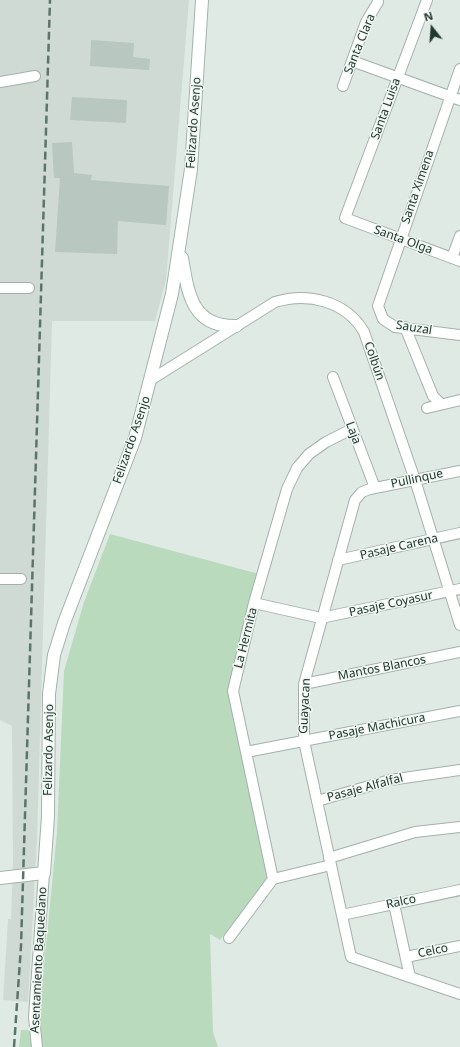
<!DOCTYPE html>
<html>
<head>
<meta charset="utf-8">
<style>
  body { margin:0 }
  #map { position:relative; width:460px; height:1047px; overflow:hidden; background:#e0eae4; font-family:"Noto Sans",sans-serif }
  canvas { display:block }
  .north { position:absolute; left:412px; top:8px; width:40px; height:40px; -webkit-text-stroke:3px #f0f7f3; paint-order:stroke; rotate:343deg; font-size:11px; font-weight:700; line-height:16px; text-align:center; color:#223930 }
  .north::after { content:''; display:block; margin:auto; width:14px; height:18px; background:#223930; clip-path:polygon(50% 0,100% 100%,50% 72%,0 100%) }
</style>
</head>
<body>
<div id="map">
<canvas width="460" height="1047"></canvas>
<div class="north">N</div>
</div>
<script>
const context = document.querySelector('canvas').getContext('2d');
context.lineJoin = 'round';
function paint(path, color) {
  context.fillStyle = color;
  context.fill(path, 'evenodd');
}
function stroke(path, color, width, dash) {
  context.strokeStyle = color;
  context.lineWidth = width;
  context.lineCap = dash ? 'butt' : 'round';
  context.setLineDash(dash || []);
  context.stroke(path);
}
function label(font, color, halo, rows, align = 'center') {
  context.font = font + ' "Noto Sans",sans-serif';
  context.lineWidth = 3;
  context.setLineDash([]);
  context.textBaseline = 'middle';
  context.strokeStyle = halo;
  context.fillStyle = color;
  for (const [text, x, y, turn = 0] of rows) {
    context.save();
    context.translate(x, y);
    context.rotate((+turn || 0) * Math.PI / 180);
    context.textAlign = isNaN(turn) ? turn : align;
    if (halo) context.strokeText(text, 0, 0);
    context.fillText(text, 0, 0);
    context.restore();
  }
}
paint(new Path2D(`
  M0,0H189L166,280L155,321H52L37,839L28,1002L3,1000L8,919H11L13,864L12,726L0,720Z`), '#cedad3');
paint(new Path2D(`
  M110,534L259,574L231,689L268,878L220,940L210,934L213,1032L218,1047H19L21,1030L38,1029L57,832L64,671L84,602Z`), '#badabe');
paint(new Path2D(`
  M91,40L134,43L133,57L150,59L149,70L90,66Z
  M72,97L127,100L126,123L70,120Z
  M72,142L74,173L92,175L91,180L169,186L166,225L118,221L117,254L55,252L60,178H54L52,143Z`), '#b8c7c0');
const street = new Path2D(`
  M427,0L345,218L460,261
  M352,61L460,100
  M460,69L378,306L383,319L395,327L460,335
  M0,82L35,76
  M343,86L366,22L378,2
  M452,258L460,236
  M0,288H29
  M405,327L433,396L441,404
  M333,377L375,488
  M152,379L275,302C308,292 346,301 364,332L415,480L460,625
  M427,408L460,400
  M460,471L370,489L362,492L355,500L304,684V741L351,957L460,994
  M338,560L460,533
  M0,579H21
  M254,603L321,618L460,589
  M304,684L460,652
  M246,752L460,711
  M317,801L390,780L460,770
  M329,858L415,832L460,827
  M273,879L331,865
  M394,904L410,977
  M342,915L460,890
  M229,938L273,879L233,691L254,603L287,489L297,468L309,454L326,442L352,429
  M406,957L460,946
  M37,1047L34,1017L44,873`);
const secondary = new Path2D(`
  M182,258C188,292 191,327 236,326
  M0,878L44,873L48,816L49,694L54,655L64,623L135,438L172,294L191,169L202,0`);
stroke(street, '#a3b1aa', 12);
stroke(secondary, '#a0b5aa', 14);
stroke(street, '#fff', 10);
stroke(secondary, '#fff', 12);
stroke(new Path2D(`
  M14,1047L21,946L50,0`), '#5c756b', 2.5, [8, 4]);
label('12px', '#223930', '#f0f7f3', [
  ["Santa Clara",360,44,-68],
  ["Santa Luisa",386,109,-70],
  ["Felizardo Asenjo",194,123,-86],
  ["Santa Ximena",418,187,-71],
  ["Santa Olga",403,240,20],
  ["Sauzal",414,328,9],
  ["Colbún",374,361,71],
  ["Laja",353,433,69],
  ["Felizardo Asenjo",132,440,-71],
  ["Pullinque",417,479,-12],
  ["Pasaje Carena",399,547,-13],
  ["Pasaje Coyasur",391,604,-12],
  ["La Hermita",246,638,-76],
  ["Mantos Blancos",382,668,-11],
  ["Guayacan",305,706,-87],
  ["Pasaje Machicura",377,727,-11],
  ["Felizardo Asenjo",49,750,-89],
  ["Pasaje Alfalfal",365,788,-15],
  ["Ralco",401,902,-12],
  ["Celco",433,951,-12],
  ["Asentamiento Baquedano",39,960,-87]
]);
</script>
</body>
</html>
